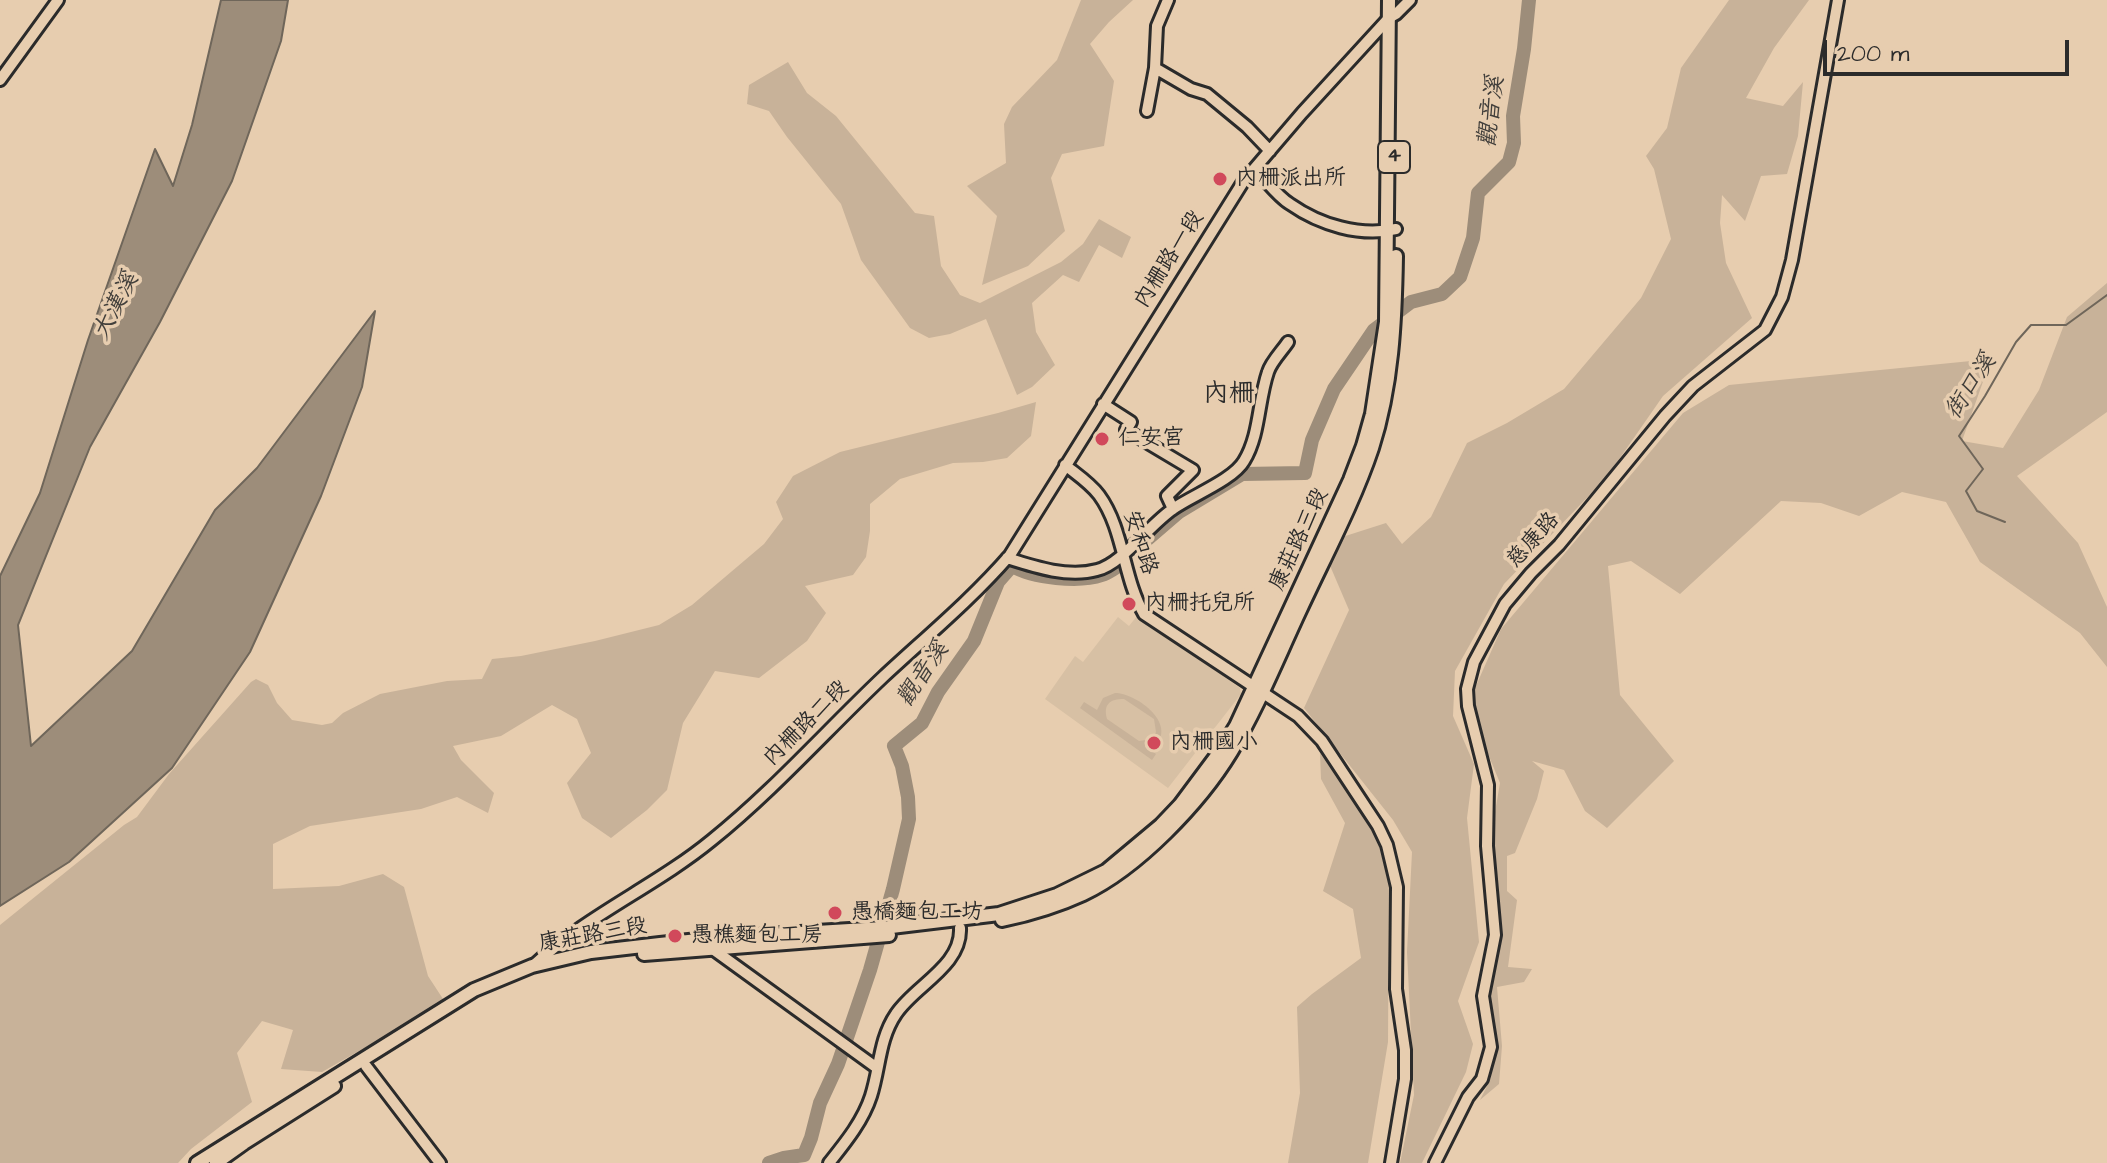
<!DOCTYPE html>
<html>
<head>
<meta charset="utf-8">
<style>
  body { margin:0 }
  #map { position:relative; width:2107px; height:1163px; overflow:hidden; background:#e7cdaf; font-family:"Architects Daughter",sans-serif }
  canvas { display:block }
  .scale { position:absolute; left:1823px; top:40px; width:246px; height:36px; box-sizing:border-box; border:4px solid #2b2b2b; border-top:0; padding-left:10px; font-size:24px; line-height:28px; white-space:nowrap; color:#2b2b2b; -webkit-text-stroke:6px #e7cdaf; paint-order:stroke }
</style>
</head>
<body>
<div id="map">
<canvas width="2107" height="1163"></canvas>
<div class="scale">200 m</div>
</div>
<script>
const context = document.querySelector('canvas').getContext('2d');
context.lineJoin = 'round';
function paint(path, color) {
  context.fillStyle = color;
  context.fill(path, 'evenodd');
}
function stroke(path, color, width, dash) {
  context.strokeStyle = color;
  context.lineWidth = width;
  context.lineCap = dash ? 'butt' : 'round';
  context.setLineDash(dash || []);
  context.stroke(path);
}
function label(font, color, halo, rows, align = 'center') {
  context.font = font + ' "Architects Daughter","LXGW WenKai TC",sans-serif';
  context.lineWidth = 7;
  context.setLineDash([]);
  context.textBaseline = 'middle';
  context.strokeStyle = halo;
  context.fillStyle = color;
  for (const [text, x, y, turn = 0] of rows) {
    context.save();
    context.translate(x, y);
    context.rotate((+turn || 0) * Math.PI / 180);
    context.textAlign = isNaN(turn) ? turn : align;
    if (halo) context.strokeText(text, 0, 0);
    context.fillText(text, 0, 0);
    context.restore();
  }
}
paint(new Path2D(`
  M1137,616L1240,688L1241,694L1168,788L1045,699L1075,656L1083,662L1118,617L1129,626Z`), '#d7c0a4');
paint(new Path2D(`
  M1081,0H1133L1109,22L1090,44L1114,81L1104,146L1062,154L1051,178L1065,231L1028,266L982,285L997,216L967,186L1006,163L1004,124L1012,107L1057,60Z
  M1729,0H1809L1774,48L1746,98L1783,106L1803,82L1798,136L1787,174L1761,176L1745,221L1722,195L1720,223L1726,263L1752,318L1663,396L1606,478L1504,584L1455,671L1453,716L1474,764L1467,818L1479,942L1458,1001L1473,1044L1466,1072L1422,1163H1400L1414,1095L1407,952L1412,852L1393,820L1304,708L1349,610L1328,561L1336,539L1386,523L1402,544L1431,517L1467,443L1507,423L1564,389L1641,298L1671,239L1654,169L1646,156L1667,128L1681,68Z
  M788,62L807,93L836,116L915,213L934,216L941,266L960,295L980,303L1061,262L1083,244L1099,219L1131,237L1122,258L1099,245L1079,282L1063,275L1032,303L1036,332L1055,365L1032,387L1017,395L986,319L950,334L929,338L910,328L861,260L841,204L787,137L769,111L747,104L749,85Z
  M2107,283V412L2017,476L2078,543L2107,607V667L2080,633L1980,562L1946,502L1902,492L1859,516L1821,503L1781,501L1680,594L1631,561L1608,566L1620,695L1674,761L1607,828L1585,811L1564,770L1532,761L1544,771L1537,799L1515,853L1507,856V891L1517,900L1508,967L1532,969L1524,982L1497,987L1502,1046L1499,1084L1480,1100L1491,1078L1493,1026L1485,998L1498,955L1490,841L1500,783L1477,727L1472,695L1501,629L1683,413L1729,385L1991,359L1962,441L2003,448L2039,390L2067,317Z
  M1036,402L1031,436L1007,458L983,462L953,463L900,479L870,504V531L866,557L853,575L805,586L826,613L807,641L759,678L715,671L683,723L667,790L647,810L611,838L582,818L567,783L591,753L577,719L552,705L501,736L453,746L461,760L494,793L488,813L457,797L421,809L310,826L273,844V889L339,886L383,874L404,887L428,976L445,1002L322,1072L281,1069L293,1030L262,1021L237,1053L252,1102L191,1149L178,1163H0V925L124,825L137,817L169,774L251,682L256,679L268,685L277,703L292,720L322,725L332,723L343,713L380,694L447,681L482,679L492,659L521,656L595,641L659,625L692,605L764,544L783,519L776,502L793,476L840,452L998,413Z
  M1115,693C1135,693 1175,721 1157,744L1145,746L1156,754L1152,760L1080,708L1084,702L1097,710L1103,698ZM1124,699L1154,719L1156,732L1153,739L1139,741L1107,719C1103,704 1110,699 1124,699Z
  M1320,753L1378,834L1389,867L1388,1042L1368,1163H1288L1300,1093L1297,1007L1312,994L1361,958L1353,909L1323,891L1345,823L1321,779Z`), '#c8b299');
const water = new Path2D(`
  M221,0H288L281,41L232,181L160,322L90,447L18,625L31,746L132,651L215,510L257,468L375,311L362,387L321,496L250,652L172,768L69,862L0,906V576L40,493L88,340L155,149L173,186L192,125Z`);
paint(water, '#9d8d7a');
stroke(water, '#6f665a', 2);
stroke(new Path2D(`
  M2005,522L1977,511L1966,491L1983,469L1959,436L1985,396L2016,342L2031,325H2066L2107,295`), '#6f665a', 2);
stroke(new Path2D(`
  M1136,549L1179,512L1242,474L1305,473L1312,440L1334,389L1374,330L1411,302L1442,294L1460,277L1473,238L1478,193L1509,162L1514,143L1513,116L1524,49L1529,0
  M769,1163L784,1158L804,1155L811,1138L820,1103L838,1064L870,970L893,889L909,819L908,797L902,766L894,746L922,723L938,692L974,641L998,582L1012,566C1033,578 1079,583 1102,575C1108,573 1113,569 1119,566`), '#9d8d7a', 14);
const minor = new Path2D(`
  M1155,68L1191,89L1207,94L1247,127L1270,151
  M0,80L58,0
  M1147,111L1155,68L1157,26L1168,0
  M1255,169C1266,180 1277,196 1290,204C1320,225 1360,237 1396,229
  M1103,404L1131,422L1126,430L1193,470L1167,496L1173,509
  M1065,465C1076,474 1090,483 1099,495C1124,529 1123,578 1144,614L1298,716L1322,741L1378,826L1387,845L1397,887L1396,989L1405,1050V1079L1391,1163
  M1007,558C1035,567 1068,578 1097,570C1122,564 1150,524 1173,509C1191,496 1233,480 1244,461C1260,435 1258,401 1268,372C1271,362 1282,351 1288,342
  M714,950L877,1068
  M534,965C587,915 656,886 712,840C773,791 826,731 883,677C926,637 971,600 1010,555L1243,182L1302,113L1389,18L1396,14L1410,0
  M366,1066L440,1163
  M829,1163C845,1143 863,1121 871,1096C880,1068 879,1039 896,1014C914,986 962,966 960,928
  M1435,1163L1468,1097L1482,1079L1491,1047L1483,996L1495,935L1487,846L1488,785L1468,706L1467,689L1474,662L1505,604L1531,573L1559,545L1665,416L1693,386L1765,330L1782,297L1792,260L1838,0`);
const major = new Path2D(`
  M1002,920C1030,914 1057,906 1083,894C1138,868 1200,803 1231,752C1258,707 1278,657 1300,610C1324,558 1354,502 1372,448C1392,386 1395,321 1396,256
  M644,954L889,935
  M197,1163L474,990L532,966L591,952L660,944L717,938L883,928L999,914L1057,895L1106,871L1161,825L1180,805L1221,750L1236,726L1350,480L1363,446L1372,414L1386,322L1389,0
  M216,1163L244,1143L334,1086`);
stroke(minor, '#2b2b2b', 16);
stroke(major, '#2b2b2b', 18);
stroke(minor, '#e7cdaf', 10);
stroke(major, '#e7cdaf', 12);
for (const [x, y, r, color] of [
  [1220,179,8,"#d1495b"],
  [1102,439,8,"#d1495b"],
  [1129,604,8,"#d1495b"],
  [1154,743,8,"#d1495b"],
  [835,913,8,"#d1495b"],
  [675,936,8,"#d1495b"]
]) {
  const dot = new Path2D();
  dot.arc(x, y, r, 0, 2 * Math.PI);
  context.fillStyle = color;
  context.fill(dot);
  stroke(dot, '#e7cdaf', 3);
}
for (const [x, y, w] of [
  [1394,157,32]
]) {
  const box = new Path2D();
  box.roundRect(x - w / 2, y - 16, w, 32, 6);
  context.fillStyle = '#e7cdaf';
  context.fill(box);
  stroke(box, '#2b2b2b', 2);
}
label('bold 20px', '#2b2b2b', null, [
  ["4",1394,157]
]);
label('22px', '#2b2b2b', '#e7cdaf', [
  ["內柵派出所",1236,179],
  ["仁安宮",1118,439],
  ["內柵托兒所",1145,604],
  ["內柵國小",1170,743],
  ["愚橋麵包工坊",851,913],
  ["愚樵麵包工房",691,936]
], 'left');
label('22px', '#2b2b2b', '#e7cdaf', [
  ["內柵路一段",1170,260,-58],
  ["康莊路三段",1300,540,-65],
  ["慈康路",1534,541,-48],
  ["安和路",1139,543,72],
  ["內柵路二段",807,724,-45],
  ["康莊路三段",593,936,-10]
]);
label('italic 24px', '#423f3b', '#e7cdaf', [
  ["觀音溪",1493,112,-83],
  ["大漢溪",117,307,-63],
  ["街口溪",1972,387,-57],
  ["觀音溪",924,675,-56]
]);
label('26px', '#2b2b2b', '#e7cdaf', [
  ["內柵",1229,396]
]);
</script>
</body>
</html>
